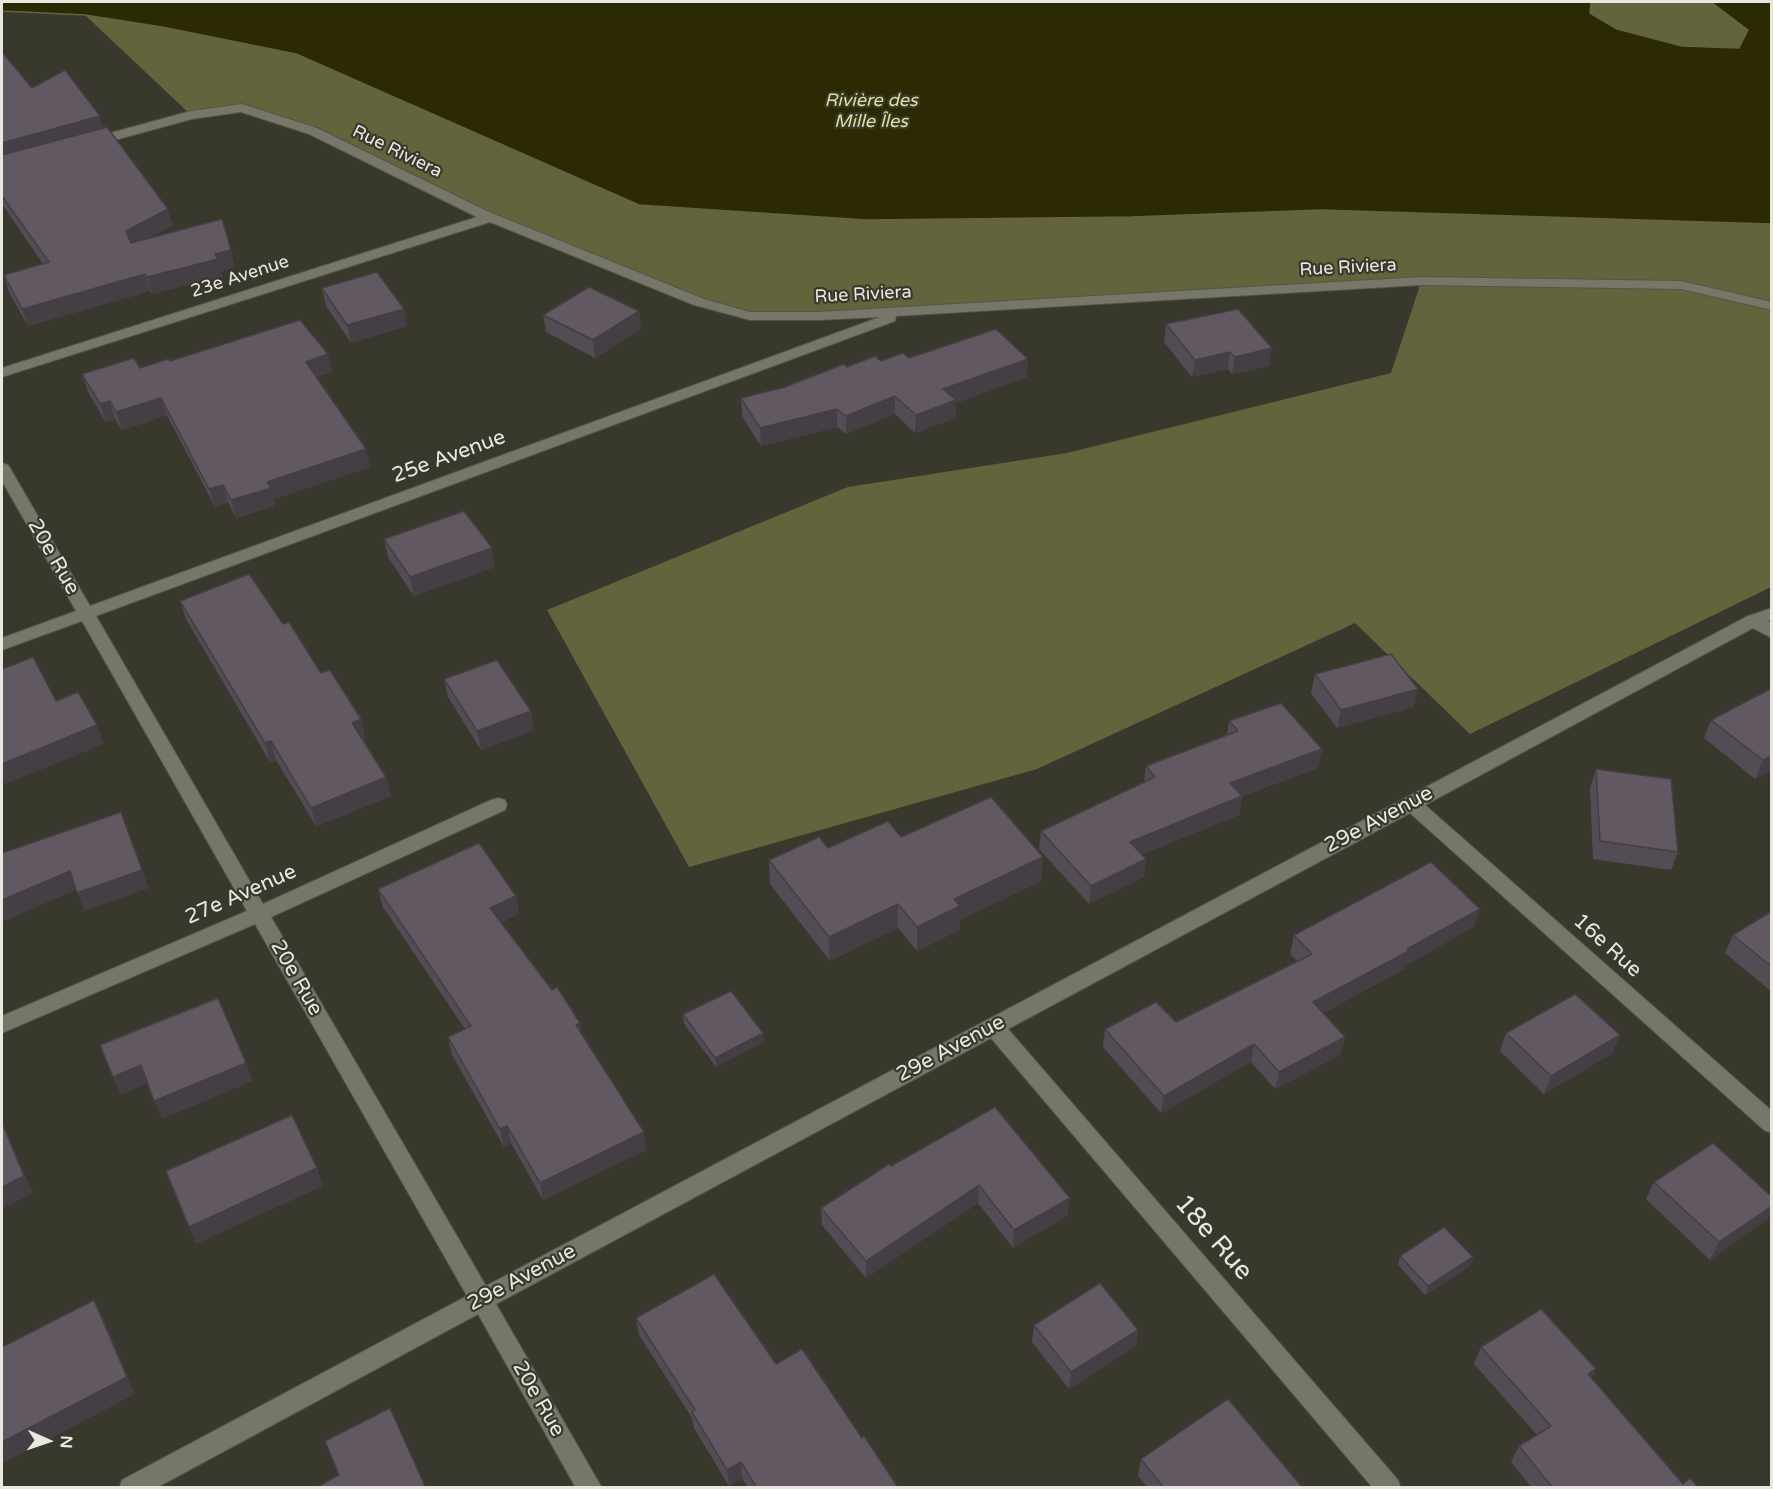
<!DOCTYPE html>
<html>
<head>
<meta charset="utf-8">
<style>
  body { margin:0 }
  #map { position:relative; width:1773px; height:1489px; overflow:hidden; background:#39382d; font-family:"Varela Round",sans-serif }
  canvas { display:block }
  .frame { position:absolute; inset:0; border:3px solid #e8e8e1; pointer-events:none }
  .north { position:absolute; left:18px; top:1411px; width:60px; height:60px; -webkit-text-stroke:4px #39382d; paint-order:stroke; rotate:93deg; font-size:16px; font-weight:700; line-height:24px; text-align:center; color:#e8e8e1 }
  .north::after { content:''; display:block; margin:auto; width:21px; height:27px; background:#e8e8e1; clip-path:polygon(50% 0,100% 100%,50% 72%,0 100%) }
</style>
</head>
<body>
<div id="map">
<canvas width="1773" height="1489"></canvas>
<div class="frame"></div>
<div class="north">N</div>
</div>
<script>
const context = document.querySelector('canvas').getContext('2d');
context.lineJoin = 'round';
function paint(path, color) {
  context.fillStyle = color;
  context.fill(path, 'evenodd');
}
function stroke(path, color, width, dash) {
  context.strokeStyle = color;
  context.lineWidth = width;
  context.lineCap = dash ? 'butt' : 'round';
  context.setLineDash(dash || []);
  context.stroke(path);
}
function label(font, color, halo, rows, align = 'center') {
  context.font = font + ' "Varela Round",sans-serif';
  context.lineWidth = 4.5;
  context.setLineDash([]);
  context.textBaseline = 'middle';
  context.strokeStyle = halo;
  context.fillStyle = color;
  for (const [text, x, y, turn = 0] of rows) {
    context.save();
    context.translate(x, y);
    context.rotate((+turn || 0) * Math.PI / 180);
    context.textAlign = isNaN(turn) ? turn : align;
    if (halo) context.strokeText(text, 0, 0);
    context.fillText(text, 0, 0);
    context.restore();
  }
}
paint(new Path2D(`
  M1591,2H1711L1748,30L1739,48L1682,46L1617,29L1589,13Z
  M85,15L162,27L296,54L639,205L866,220L1131,217L1321,210L1771,224V587L1470,734L1355,623L1037,769L689,867L547,610L848,487L1067,453L1391,373L1421,282L750,316L699,302L491,217L313,131L242,108L191,115Z`), '#64643c');
const water = new Path2D(`
  M2,2H1591L1590,13L1617,29L1682,46L1739,48L1748,30L1711,2H1771V224L1321,210L1131,217L866,220L639,205L296,54L162,27L85,15L2,11Z`);
paint(water, '#2b2a02');
stroke(water, '#646345', 1.5);
const street = new Path2D(`
  M242,104L317,128L487,211L704,299L750,312H818L1421,277L1681,281L1772,302V310L1681,289L1421,285L896,316L895,321L96,616L263,904L491,800L498,798L505,800L507,805L505,810L271,917L486,1286L1748,616L1772,608V619L1768,621L1772,624V638L1753,628L1425,805L1772,1111V1133L1764,1130L1410,813L1008,1029L1398,1480L1401,1488H1373L991,1038L496,1304L602,1488H576L478,1314L156,1488H119L122,1480L467,1296L255,924L2,1033V1016L247,911L82,621L2,650V638L76,611L2,481V463L8,465L10,468L90,606L880,317L818,320H750L694,305L490,222L2,377V368L477,217L309,134L241,112L192,119L93,146L87,142L88,139L191,111Z`);
stroke(street, '#54544a', 2);
paint(street, '#767769');
paint(new Path2D(`
  M2,52L32,88L103,128L173,225L149,238L235,267L221,271L223,276L152,294L150,291L28,326L9,292L4,275L43,264L2,204Z
  M322,288L404,309L407,326L351,343L326,306Z
  M639,311L641,329L595,358L546,332L543,315Z
  M1166,324L1269,366L1232,374L1228,369L1192,377L1164,342Z
  M328,354L332,372L316,377L370,467L274,499L275,506L236,518L228,502L215,507L167,415L122,430L115,419L106,422L88,392L82,374L140,368L170,361Z
  M909,358L1027,377L956,403L955,418L915,433L895,414L846,434L837,427L761,446L742,416L741,398L785,387L847,367Z
  M384,539L495,567L414,596L388,557Z
  M180,601L321,673L361,719L365,738L363,739L386,777L391,796L316,826L276,760L270,762L186,619Z
  M1315,674L1414,707L1337,728L1311,693Z
  M444,679L531,711L534,730L481,750L448,697Z
  M1772,688V770L1755,779L1704,738L1711,720Z
  M1229,721L1322,749L1318,768L1242,796L1239,815L1142,854L1146,859L1144,877L1089,904L1039,849L1041,831L1144,782L1146,766L1227,735Z
  M1596,769L1678,852L1671,870L1593,859L1590,788Z
  M901,837L1043,857L1041,881L960,920L959,930L917,951L898,928L830,961L770,884L769,860L828,848Z
  M378,889L516,896L519,914L501,922L582,1035L644,1132L646,1150L543,1200L511,1143L504,1147L452,1055L448,1037L465,1029L383,907Z
  M1772,911V992L1725,953L1733,935Z
  M1474,927L1404,966V969L1323,1013L1345,1037L1340,1055L1275,1089L1251,1062L1161,1113L1103,1047L1105,1029L1176,1022L1297,961L1290,954L1294,935Z
  M683,1014L764,1042L716,1067L684,1024Z
  M1506,1033L1613,1053L1544,1094L1500,1051Z
  M995,1107L1068,1215L1013,1248L978,1203L866,1278L822,1225L821,1208L891,1166Z
  M1654,1182L1772,1197V1212L1767,1219L1710,1260L1646,1199Z
  M1400,1256L1473,1257L1470,1266L1425,1295L1398,1265Z
  M636,1318L776,1364L862,1438L897,1488H748L742,1478L729,1486L694,1428L692,1418L639,1335Z
  M1034,1325L1138,1330L1136,1346L1069,1389L1032,1342Z
  M1481,1347L1592,1379L1683,1484L1699,1488H1532L1511,1462L1519,1446L1537,1435L1474,1364Z
  M1141,1459L1303,1488H1148L1138,1476Z`), '#544c54');
paint(new Path2D(`
  M100,116L104,133L2,161V143Z
  M168,209L173,225L131,248L126,231Z
  M231,250L235,267L221,271L223,276L152,294L147,277Z
  M145,274L150,291L28,326L22,309Z
  M404,309L407,326L351,343L347,325Z
  M639,311L641,329L595,358L593,340Z
  M1272,348L1269,366L1232,374L1235,357Z
  M1230,352L1228,369L1192,377L1195,360Z
  M328,354L332,372L310,379L306,362Z
  M1028,359L1027,377L956,403L955,418L915,433L916,415L943,389Z
  M895,396V414L846,434V416Z
  M161,398L167,415L122,430L116,412Z
  M110,401L115,419L106,422L100,404Z
  M837,409V427L761,446L760,428Z
  M366,449L370,467L274,499L275,506L236,518L231,500L267,482Z
  M223,485L228,502L215,507L209,489Z
  M492,548L495,567L414,596L410,577Z
  M1418,689L1414,707L1337,728L1341,710Z
  M531,711L534,730L481,750L477,731Z
  M361,719L365,738L357,741L352,723Z
  M97,725L104,744L5,784L2,775V764Z
  M271,741L276,760L270,762L265,743Z
  M1322,749L1318,768L1227,801L1230,783Z
  M1772,756V770L1755,779L1763,760Z
  M386,777L391,796L316,826L311,808Z
  M1242,796L1239,815L1128,860L1130,842Z
  M121,812L149,888L85,911L77,893Z
  M1043,857L1041,881L960,920L959,930L917,951V927L954,899Z
  M1146,859L1144,877L1089,904L1091,886Z
  M70,871L78,889L2,922V900Z
  M516,896L519,914L494,926L490,908Z
  M898,904V928L830,961L829,937Z
  M1480,909L1474,927L1404,966V969L1309,1020L1313,1002Z
  M580,1023L583,1041L576,1025Z
  M763,1033L764,1042L716,1067L715,1058Z
  M1620,1035L1613,1053L1544,1094L1551,1076Z
  M1345,1037L1340,1055L1275,1089L1279,1072Z
  M1254,1044L1251,1062L1161,1113L1164,1096Z
  M246,1063L253,1081L162,1119L154,1101Z
  M141,1065L148,1083L121,1095L113,1077Z
  M2,1121L33,1193L2,1209Z
  M507,1126L511,1143L504,1147L500,1129Z
  M644,1132L646,1150L543,1200L540,1183Z
  M317,1168L323,1186L196,1244L189,1227Z
  M979,1185L978,1203L866,1278V1261Z
  M1070,1198L1068,1215L1013,1248L1014,1230Z
  M1772,1206V1212L1767,1219L1710,1260L1719,1242Z
  M1473,1257L1470,1266L1425,1295L1428,1286Z
  M94,1300L103,1317L135,1394L2,1464V1442Z
  M1138,1330L1136,1346L1069,1389L1071,1372Z
  M1596,1369L1588,1385V1374Z
  M741,1462L742,1478L729,1486L727,1470Z`), '#453e45');
const building = new Path2D(`
  M2,52L32,88L65,70L100,116L2,143Z
  M107,127L168,209L126,231L131,243L222,219L231,250L215,254L218,259L147,277L145,274L22,309L4,275L49,262L2,196V155Z
  M377,272L404,309L347,325L322,288Z
  M589,287L639,311L593,340L543,315Z
  M1238,309L1272,348L1235,357L1230,352L1195,360L1166,324Z
  M300,320L328,354L306,362L366,449L267,482L271,488L231,500L223,485L209,489L161,398L116,412L110,401L100,404L82,374L134,358L140,368L168,359L170,361Z
  M996,329L1028,359L943,389L956,400L916,415L895,396L846,416L837,409L760,428L741,398L785,387L844,364L847,367L875,356L881,361L903,353L909,358Z
  M464,511L492,548L410,577L384,539Z
  M249,574L283,624L289,622L321,673L330,670L361,719L352,723L386,777L311,808L271,741L265,743L180,601Z
  M1391,654L1418,689L1341,710L1315,674Z
  M33,657L56,701L78,692L97,725L2,764V669Z
  M497,660L531,711L477,731L444,679Z
  M1772,688V756L1763,760L1711,720Z
  M1281,703L1322,749L1230,783L1242,796L1130,842L1146,859L1091,886L1041,831L1155,777L1146,766L1238,731L1229,721Z
  M1596,769L1671,779L1678,852L1600,841Z
  M991,797L1043,857L954,899L960,906L917,927L898,904L829,937L769,860L819,837L828,848L888,821L901,837Z
  M121,812L142,870L77,893L70,871L2,900V851V853Z
  M479,843L516,896L490,908L552,990L557,987L580,1023L576,1025L644,1132L540,1183L507,1126L500,1129L448,1037L471,1026L378,889Z
  M1431,862L1480,909L1407,949L1409,951L1313,1002L1345,1037L1279,1072L1254,1044L1164,1096L1105,1029L1156,1002L1176,1022L1312,954L1294,935Z
  M1772,911V967L1733,935Z
  M731,991L763,1033L715,1058L683,1014Z
  M1575,994L1620,1035L1551,1076L1506,1033Z
  M218,998L246,1063L154,1101L141,1065L113,1077L100,1045Z
  M995,1107L1070,1198L1014,1230L979,1185L866,1261L821,1208L889,1164L891,1166Z
  M292,1115L317,1168L189,1227L166,1171Z
  M2,1123L24,1176L2,1187Z
  M1713,1143L1772,1197V1206L1719,1242L1654,1182Z
  M1444,1227L1473,1257L1428,1286L1400,1256Z
  M714,1274L776,1364L802,1349L862,1438L864,1436L897,1486L894,1488H757L741,1462L727,1470L692,1412L695,1410L636,1318Z
  M1100,1283L1138,1330L1071,1372L1034,1325Z
  M94,1300L127,1377L2,1442V1347Z
  M1541,1309L1596,1369L1588,1374L1683,1484L1690,1478L1699,1488H1553L1519,1446L1551,1426L1481,1347Z
  M1228,1399L1303,1488H1164L1141,1459Z
  M390,1408L426,1488H315L339,1475L325,1441Z`);
paint(building, '#625862');
stroke(building, '#453e45', 1.5);
label('italic 18px', '#dfde9a', '#39382d', [
  ["Rivière des",871,101],
  ["Mille Îles",871,122]
]);
label('18px', '#e8e8e1', '#39382d', [
  ["Rue Riviera",397,152,26],
  ["Rue Riviera",1348,268,-3],
  ["23e Avenue",240,277,-18],
  ["Rue Riviera",863,295,-3]
]);
label('21px', '#e8e8e1', '#39382d', [
  ["25e Avenue",449,457,-20],
  ["20e Rue",53,557,60],
  ["29e Avenue",1379,820,-28],
  ["27e Avenue",241,895,-24],
  ["16e Rue",1607,946,42],
  ["20e Rue",296,978,60],
  ["29e Avenue",951,1049,-28],
  ["29e Avenue",522,1278,-28],
  ["20e Rue",538,1399,60]
]);
label('26px', '#e8e8e1', '#39382d', [
  ["18e Rue",1213,1238,49]
]);
</script>
</body>
</html>
